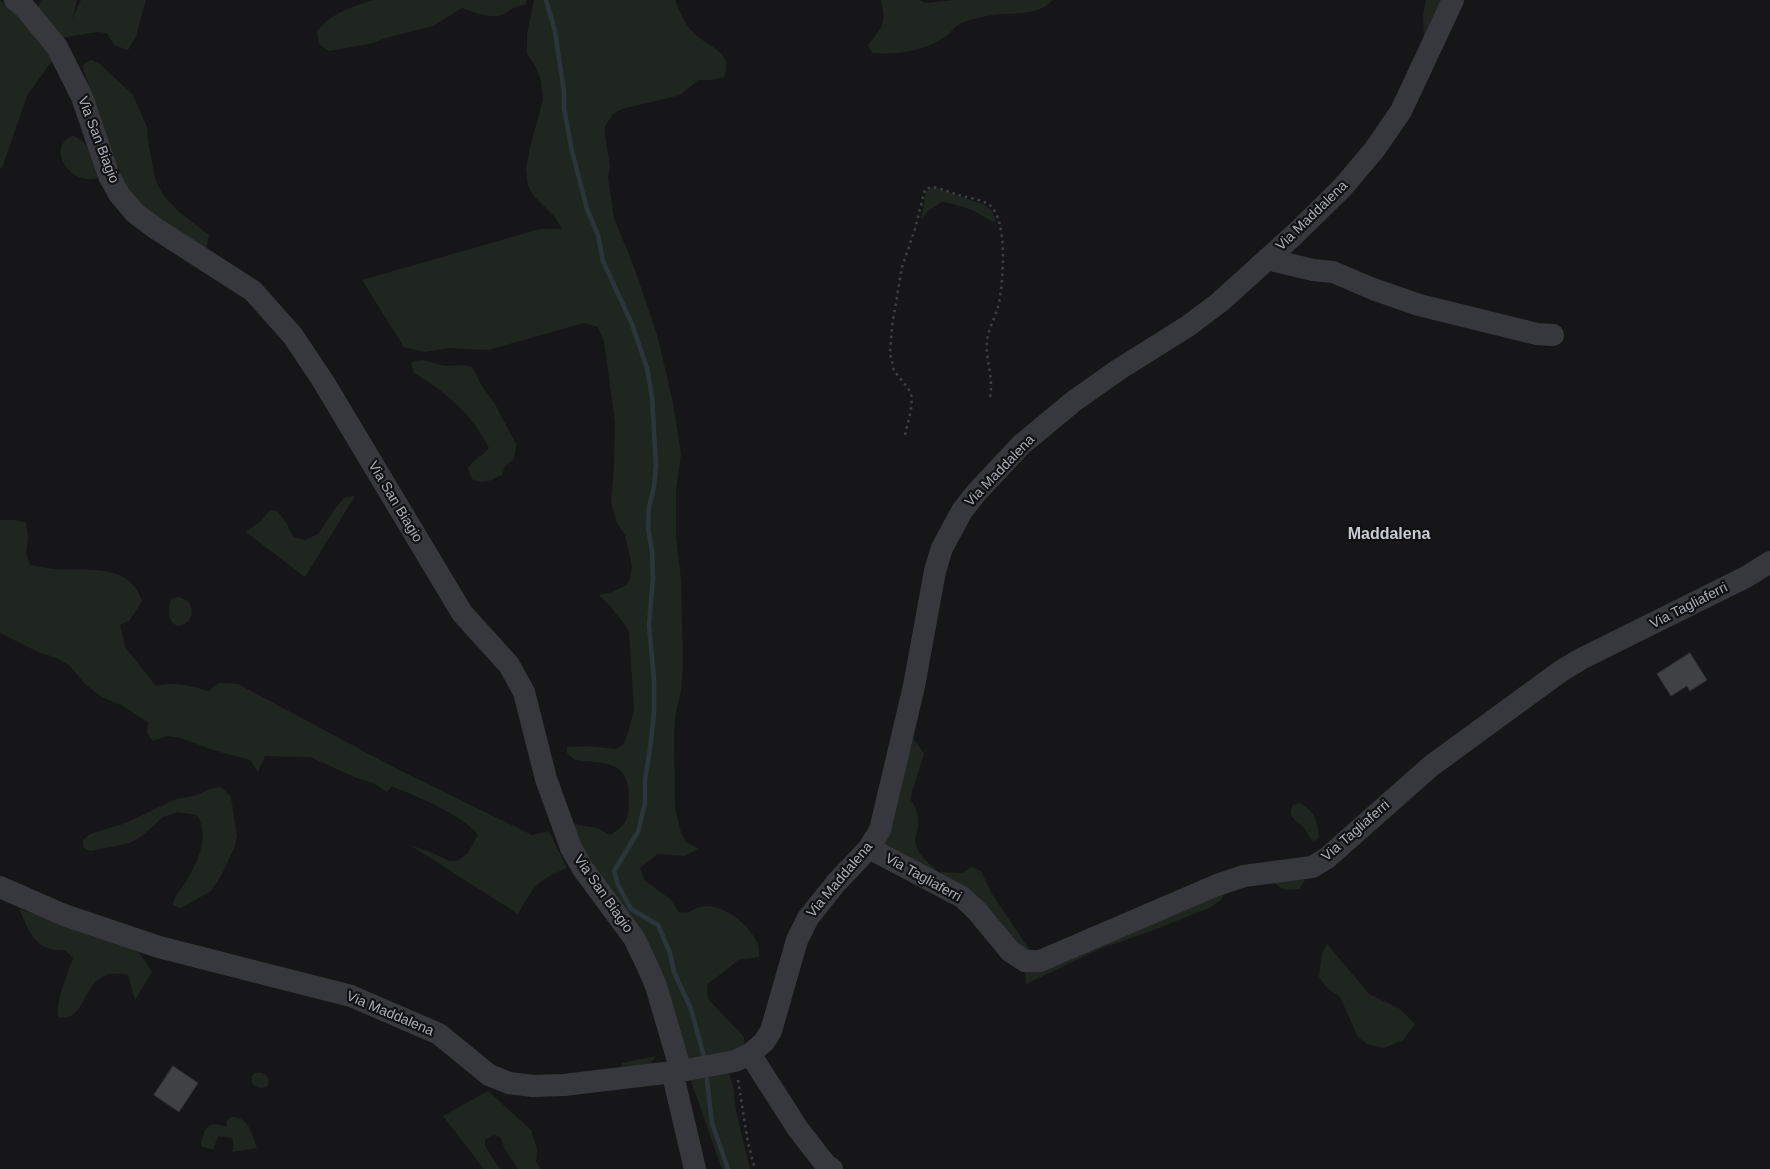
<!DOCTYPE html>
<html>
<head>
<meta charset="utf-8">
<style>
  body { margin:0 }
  canvas { display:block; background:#161618 }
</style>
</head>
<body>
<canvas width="1770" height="1169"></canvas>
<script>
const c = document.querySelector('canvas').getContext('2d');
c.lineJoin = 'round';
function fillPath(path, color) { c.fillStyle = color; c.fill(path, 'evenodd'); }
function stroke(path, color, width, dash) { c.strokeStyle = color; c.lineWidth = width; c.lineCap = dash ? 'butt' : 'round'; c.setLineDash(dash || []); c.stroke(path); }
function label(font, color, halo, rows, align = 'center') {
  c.font = font + ' Arial,sans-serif'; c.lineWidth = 4.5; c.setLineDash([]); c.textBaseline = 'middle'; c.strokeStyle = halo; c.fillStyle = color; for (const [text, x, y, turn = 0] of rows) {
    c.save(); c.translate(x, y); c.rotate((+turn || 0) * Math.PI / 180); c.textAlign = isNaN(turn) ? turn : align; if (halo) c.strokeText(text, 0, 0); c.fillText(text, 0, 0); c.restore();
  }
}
fillPath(new Path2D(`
  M 0,0 L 38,33 L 57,55 L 48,66 L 27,96 L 3,165 L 0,169 Z
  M 41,0 L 77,0 L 72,19 L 81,0 L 146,0 L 136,36 L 128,50 L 114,45 L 107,33 L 97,32 L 60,38 L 37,11 Z
  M 373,0 L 527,0 L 525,5 C 512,6 514,9 504,14 C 492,20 474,12 462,8 L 433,26 L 389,37 L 369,44 L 329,51 L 319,44 L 317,31 C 331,13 352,7 373,0 Z
  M 534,0 L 675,0 C 679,10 684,23 692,31 C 705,47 735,50 724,77 L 712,80 L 698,80 L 680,95 L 622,109 L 613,114 L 605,126 L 605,136 L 610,166 L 608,178 L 614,218 L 634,267 L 658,338 L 673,403 L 681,454 L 676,491 L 676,537 L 681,580 L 683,665 L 681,691 L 676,712 L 674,732 L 675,807 L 681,833 L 686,842 L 698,849 L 685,856 L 657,854 L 640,868 L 644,880 L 670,899 L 679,912 C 693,914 689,910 700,907 C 722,902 748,924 757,942 C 759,946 759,952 759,957 L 738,960 L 721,974 L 707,984 L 708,999 L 744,1037 L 744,1046 L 734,1051 L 693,1061 L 680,1058 L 597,883 L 573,824 L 597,828 L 610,835 C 625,826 628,821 629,804 C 630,778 624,764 596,762 C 590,761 582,762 577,760 C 573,759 570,755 567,753 L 567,747 L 588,746 L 615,749 L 623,745 L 628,733 L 634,710 L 629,630 L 609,605 L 599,595 L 612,592 L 627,585 L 630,579 L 632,566 L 625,535 L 617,523 L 611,502 L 614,466 L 615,422 L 604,341 L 598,327 L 584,323 L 488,350 L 449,348 L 424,352 L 404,347 L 362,280 L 540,229 L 562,229 L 554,216 L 533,195 L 528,185 L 526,169 L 530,147 L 543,100 L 541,80 L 535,65 L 527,54 L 527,34 Z
  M 881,0 L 920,0 L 925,3 L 954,0 L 1053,0 C 1036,18 1010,11 987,16 C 979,18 965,20 958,25 C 953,28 951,33 946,36 C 926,51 897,55 872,53 L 868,46 C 871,40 877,35 880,29 C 886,20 883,10 881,0 Z
  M 1426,0 L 1442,0 L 1424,37 L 1423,16 Z
  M 91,60 L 100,64 L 133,95 L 147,127 L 148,140 L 155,179 L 163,195 L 178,211 L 209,235 L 205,254 L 158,224 L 121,179 L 82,65 Z
  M 72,136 C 89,139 94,163 100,177 C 72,189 45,148 72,136 Z
  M 934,187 L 985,205 L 992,211 L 996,223 C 988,220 982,215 974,211 C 965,207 952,203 942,202 L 928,211 L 921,219 L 924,205 L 925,193 L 930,188 Z
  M 423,360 L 444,366 L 462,365 L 472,367 L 482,386 L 495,404 L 516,444 L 514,459 L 505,466 L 502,475 C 491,480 483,485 472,479 L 468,468 C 473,460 482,456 489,448 C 471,413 447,393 414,373 L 411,363 L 415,361 Z
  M 355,496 L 305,577 L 246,532 L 261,521 L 270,510 L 278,512 L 287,524 L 293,537 L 305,540 L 318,534 L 337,506 L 344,498 Z
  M 0,520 L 16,520 L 26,523 L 28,538 L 26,553 L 30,565 C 35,566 41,567 46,568 C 71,572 100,565 123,577 C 133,582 138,591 142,601 L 130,620 L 120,625 L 125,647 L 156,686 C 174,681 191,686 209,691 L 218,683 L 238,684 L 395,768 L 532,835 L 549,831 L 567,868 C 536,881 535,884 518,914 L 410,845 L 430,852 L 450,861 L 458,861 L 468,853 L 478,835 C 462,814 417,797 392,786 L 387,792 L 373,783 L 357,778 L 310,757 L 265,756 L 258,772 L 250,760 L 213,750 L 181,738 L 167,736 L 153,741 L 147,733 L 148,722 L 121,705 L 102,697 L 86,685 L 69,665 L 57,658 L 38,652 L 0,633 Z
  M 178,597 C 198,601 195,625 177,626 C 167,620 168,609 171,599 Z
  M 907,728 L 924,754 L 912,792 L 911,801 C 917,808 919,818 918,828 C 917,832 915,836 915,840 C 915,853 930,864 938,872 L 962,873 L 972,867 L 981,871 L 992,894 L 1031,952 L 995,931 L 876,849 Z
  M 221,787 L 231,797 L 237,837 L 234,848 L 222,874 L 211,891 L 181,908 L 173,905 C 174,896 179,892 184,885 C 196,865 211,838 197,815 L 178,812 L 163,817 L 143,835 L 130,843 L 90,851 L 83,847 L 83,840 L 90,834 L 126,823 L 176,799 L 194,796 L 210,789 Z
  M 1300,803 C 1316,813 1317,820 1319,838 L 1314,841 C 1308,838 1308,833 1304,828 C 1298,820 1286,819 1293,805 Z
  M 1308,876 L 1299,889 C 1283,891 1281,890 1270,878 Z
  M 1225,892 L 1221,900 L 1209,908 L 1151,931 L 1102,948 L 1026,984 L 1025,973 L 1020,968 Z
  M 19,909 L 103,935 L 136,948 L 152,972 L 135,1000 L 128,975 C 78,963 92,1024 58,1017 C 56,997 67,977 73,958 L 65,950 C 35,952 30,932 19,909 Z
  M 1327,944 L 1369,994 L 1400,1009 L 1415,1024 L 1403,1040 L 1384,1048 L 1367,1044 L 1358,1037 L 1340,997 L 1327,988 L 1319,977 L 1322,953 Z
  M 656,1056 L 647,1067 L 620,1074 L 622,1063 Z
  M 727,1069 L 733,1085 L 736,1111 L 750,1169 L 722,1169 L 690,1078 Z
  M 255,1073 C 262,1072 266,1074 269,1080 L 267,1087 L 261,1088 L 253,1085 C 251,1080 250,1077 255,1073 Z
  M 488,1091 L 531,1130 L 537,1149 L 536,1162 L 541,1169 L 518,1169 L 505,1149 L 500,1137 L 494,1135 L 485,1140 L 485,1146 L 500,1169 L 484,1169 L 443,1116 Z
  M 231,1117 C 249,1116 252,1135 257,1148 L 232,1152 L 234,1146 L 232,1138 L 218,1136 L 213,1150 L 201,1146 C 203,1129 208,1119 226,1127 L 227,1120 Z`), '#1e261f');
stroke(new Path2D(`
  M 546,0 L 555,31 L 564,92 L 564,108 L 572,151 L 587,209 L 598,235 L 603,261 L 632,324 L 647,368 L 652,397 L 656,465 L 654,487 L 649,507 L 648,528 L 652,550 L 653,578 L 649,625 L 654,679 L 654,713 L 650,749 L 645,780 L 645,803 L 638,832 L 614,871 L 618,885 L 631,909 L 658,925 L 670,953 L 674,972 L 691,1009 L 705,1060
  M 706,1072 L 712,1123 L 728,1169`), '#2c353c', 4.5);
const building = new Path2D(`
  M 1690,653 L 1707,680 L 1690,691 L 1687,686 L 1671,696 L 1657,674 Z
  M 173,1066 L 198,1083 L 179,1112 L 154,1095 Z`);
fillPath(building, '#404145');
stroke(building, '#303034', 1);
stroke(new Path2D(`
  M 905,435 L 911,410 L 912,397 L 908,388 L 894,371 L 890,353 L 892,326 L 902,267 L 915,229 L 925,189 L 933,187 C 942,189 950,192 959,195 C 968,198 980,199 988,204 C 1009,218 1003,281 999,303 C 996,316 989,327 987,340 C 985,359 994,378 990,397
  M 738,1080 L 748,1143 L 755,1169`), '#3d3f44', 2.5, [2.5, 4]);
stroke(new Path2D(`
  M 15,0 L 25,8 L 57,47 L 82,97 L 109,176 L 119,194 L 135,213 L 155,228 L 253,291 L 293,336 L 323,381 L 462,613 L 509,665 L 524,692 L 546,779 L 571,848 L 583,869 L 634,938 L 647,965 L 656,986 L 681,1071
  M 1267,259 L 1313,270 L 1333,272 L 1373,289 L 1419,305 L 1537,334 L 1553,335
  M 869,848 L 962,897 L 977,911 L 1010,951 L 1025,961 L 1040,961 L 1217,885 L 1244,876 L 1312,867 L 1327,858 L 1431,766 L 1561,671 L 1581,659 L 1746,577 L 1770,562
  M 0,887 L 64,915 L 159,947 L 351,996 L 439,1034 L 489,1075 L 509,1083 L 533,1086 L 564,1085 L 681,1071 L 735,1061 L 750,1054 L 764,1042 L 771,1031 L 797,940 L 808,918 L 836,883 L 869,848 L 880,830 L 914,686 L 935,571 L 942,548 L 962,511 L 976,493 L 1021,445 L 1074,401 L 1118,370 L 1188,326 L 1220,302 L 1295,234 L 1342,188 L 1375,149 L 1401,111 L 1453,0
  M 750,1054 L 798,1129 L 826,1165 L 832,1169
  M 672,1071 L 695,1169`), '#37383d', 22);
label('14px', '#a8adb8', '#111113', [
  ["Via San Biagio",98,140,69],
  ["Via Maddalena",1312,216,-44],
  ["Via Maddalena",1000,471,-46],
  ["Via San Biagio",395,502,59],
  ["Via Tagliaferri",1689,606,-27],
  ["Via Tagliaferri",1356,831,-41],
  ["Via Tagliaferri",923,878,29],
  ["Via Maddalena",840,880,-50],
  ["Via San Biagio",603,894,55],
  ["Via Maddalena",390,1014,23]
]);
label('bold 16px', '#c9ccd4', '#111113', [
  ["Maddalena",1389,535]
]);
</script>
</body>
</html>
